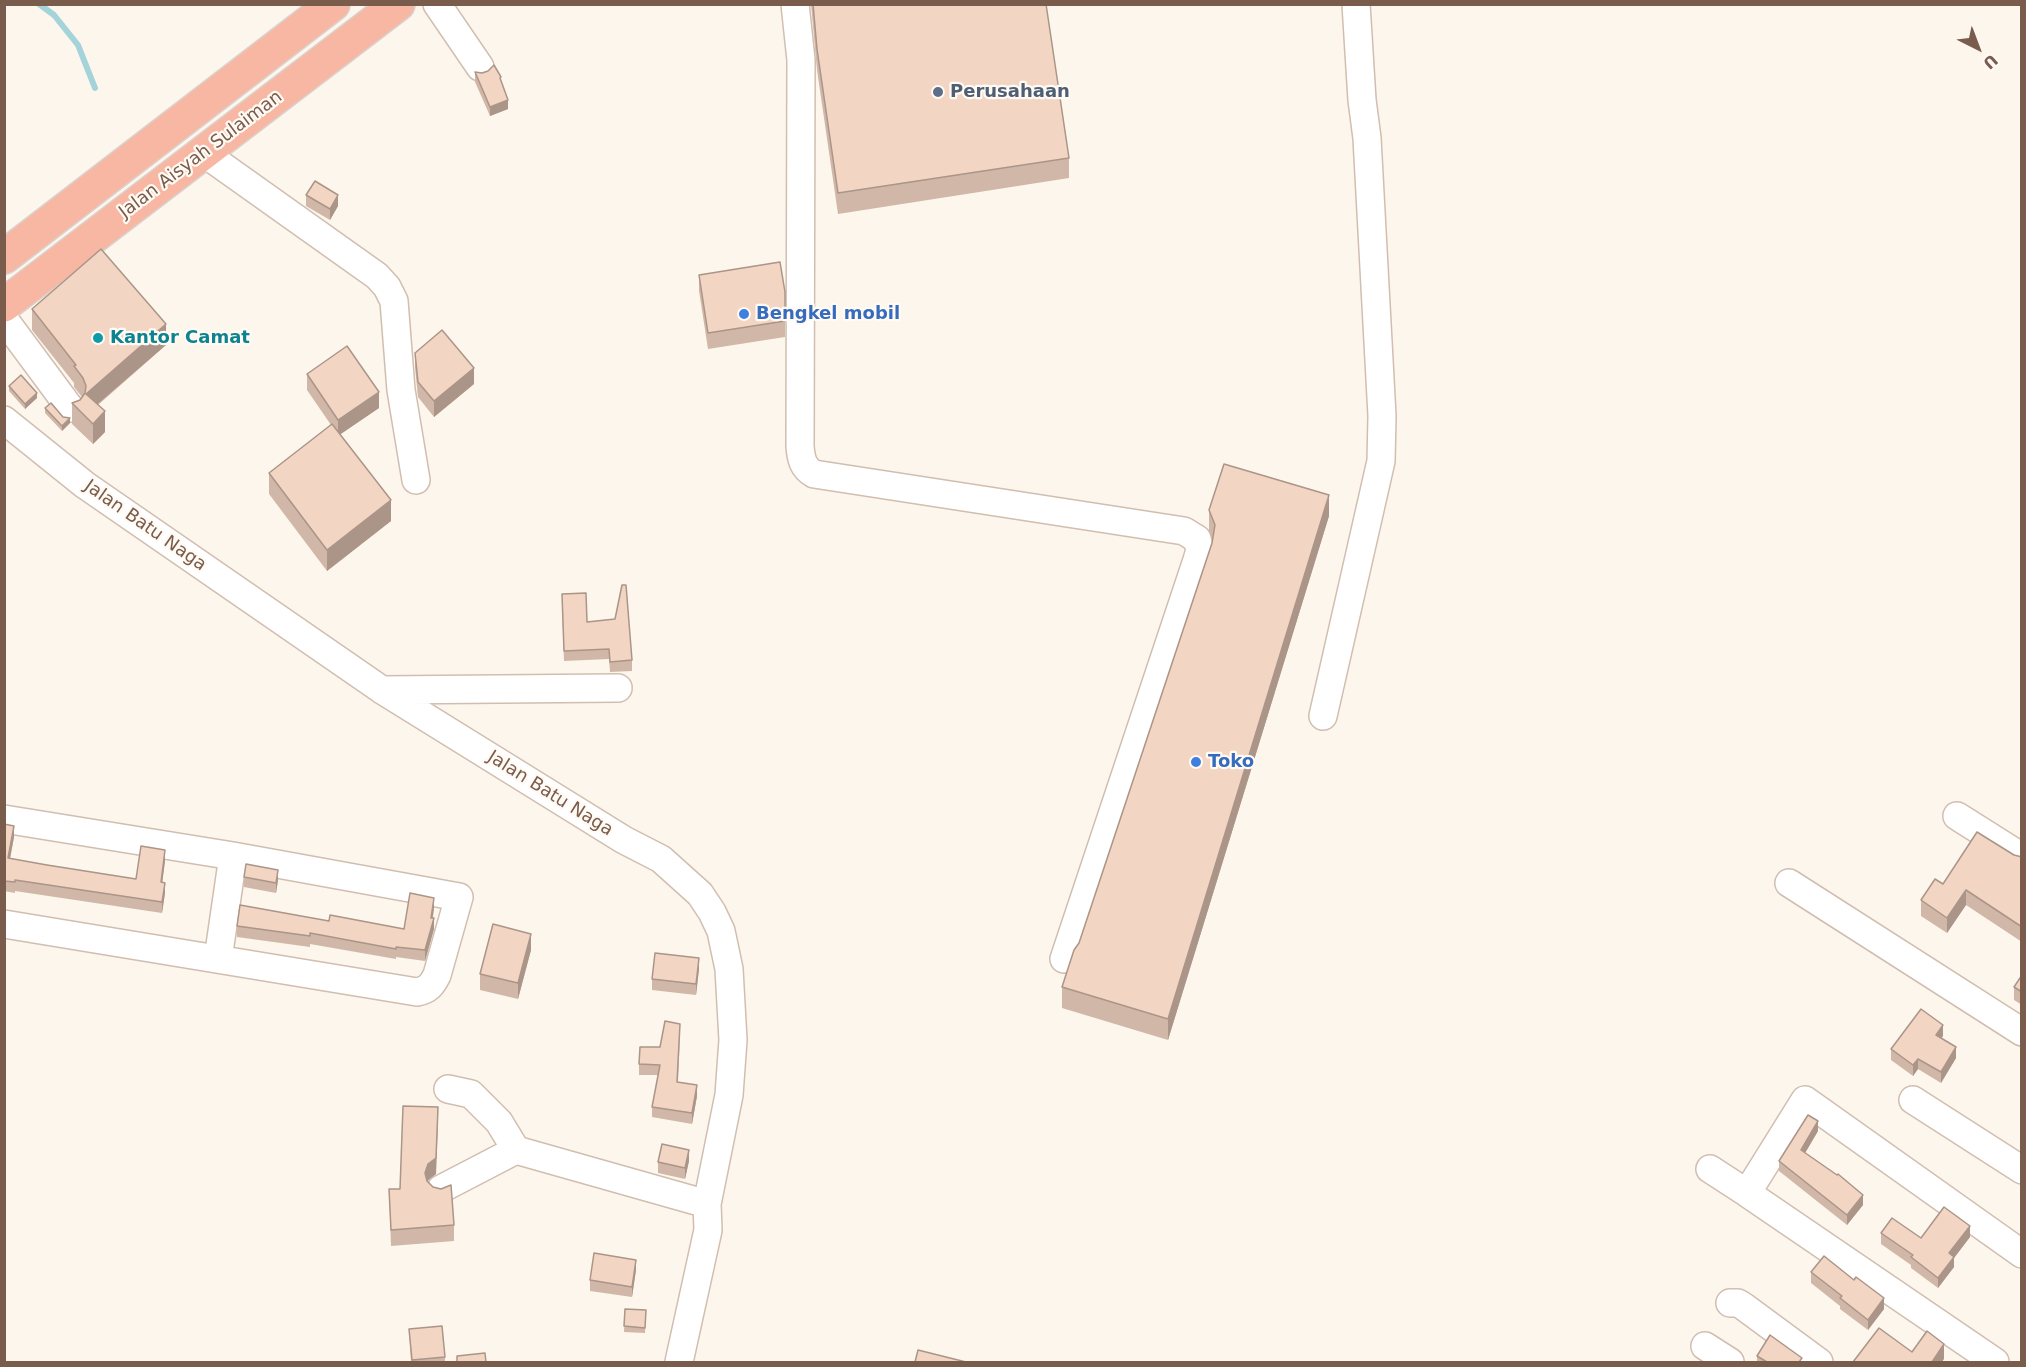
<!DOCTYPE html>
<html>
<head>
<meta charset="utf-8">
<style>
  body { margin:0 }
  #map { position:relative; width:2026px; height:1367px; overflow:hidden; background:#fdf6ec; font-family:"DejaVu Sans",sans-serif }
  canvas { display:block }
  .frame { position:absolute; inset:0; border:6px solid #7a5c4d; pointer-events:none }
  .north { position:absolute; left:1948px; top:18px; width:60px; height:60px; -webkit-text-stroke:4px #fffaf3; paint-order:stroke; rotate:138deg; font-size:16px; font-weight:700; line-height:24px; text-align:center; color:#7a5c4d }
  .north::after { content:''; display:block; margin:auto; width:21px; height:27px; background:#7a5c4d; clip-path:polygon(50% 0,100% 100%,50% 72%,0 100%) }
</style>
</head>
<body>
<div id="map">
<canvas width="2026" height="1367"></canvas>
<div class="frame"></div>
<div class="north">U</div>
</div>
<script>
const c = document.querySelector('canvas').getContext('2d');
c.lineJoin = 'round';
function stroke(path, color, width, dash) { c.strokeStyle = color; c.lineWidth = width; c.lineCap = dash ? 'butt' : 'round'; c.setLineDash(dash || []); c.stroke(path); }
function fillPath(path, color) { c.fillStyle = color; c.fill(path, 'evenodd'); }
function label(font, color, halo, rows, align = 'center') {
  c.font = font + ' "DejaVu Sans",sans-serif'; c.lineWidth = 4.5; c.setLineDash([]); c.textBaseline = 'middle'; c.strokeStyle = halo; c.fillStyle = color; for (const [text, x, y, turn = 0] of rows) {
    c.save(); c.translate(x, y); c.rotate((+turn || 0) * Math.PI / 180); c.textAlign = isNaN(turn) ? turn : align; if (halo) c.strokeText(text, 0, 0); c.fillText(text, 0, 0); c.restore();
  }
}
stroke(new Path2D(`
  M 39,4 L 54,15 L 78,45 L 95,88`), '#a5d3da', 6);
const minor = new Path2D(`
  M 437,4 L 480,67
  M 795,4 L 801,60 L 800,446 C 801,459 803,468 814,474 L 1184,531 L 1197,539 L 1200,550 L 1197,560 L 1064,959
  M 204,153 L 377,276 L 387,287 L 394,301 L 401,390 L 416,480
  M 4,319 L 70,408
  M 4,420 L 85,485 L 382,690 L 624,840 L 661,859 L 700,894 L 712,912 L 721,931 L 729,969 L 733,1040 L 729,1095 L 707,1204 L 708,1230 L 679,1362
  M 382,690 L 618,688
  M 1323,716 L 1381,461 L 1382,416 L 1367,138 L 1362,100 L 1356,4
  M 1957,816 L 2022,857
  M 4,819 L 233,856 L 459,897 L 437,975 C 432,985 428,990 417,992 L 4,924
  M 1789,883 L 2022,1032
  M 218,959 L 233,856
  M 448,1089 L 471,1094 L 499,1122 L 516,1150 L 707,1204
  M 1913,1100 L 2022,1170
  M 1710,1169 L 1747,1193 L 1995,1362
  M 441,1189 L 516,1150
  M 1747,1193 L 1805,1100 L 2022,1254
  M 1730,1303 L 1738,1303 L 1743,1306 L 1819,1362
  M 1705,1346 L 1730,1362`);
const highway = new Path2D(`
  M 4,257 L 333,4
  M 4,305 L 398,4`);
stroke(minor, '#d1beb0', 30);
stroke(highway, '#dad1cd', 36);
stroke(minor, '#fff', 27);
stroke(highway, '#f7b7a3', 33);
fillPath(new Path2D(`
  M 811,4 L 1046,4 L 1069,158 L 1069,178 L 838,214 L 817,70 Z
  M 475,72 L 501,82 L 508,109 L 490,116 L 475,82 Z
  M 306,195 L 338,206 L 330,220 L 306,206 Z
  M 699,275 L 785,292 L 785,337 L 708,349 L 699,291 Z
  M 32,309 L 166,345 L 98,405 L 105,432 L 93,444 L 72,424 L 72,403 L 80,400 L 82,397 L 74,387 L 74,383 L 32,330 Z
  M 415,353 L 474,384 L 434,417 L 418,397 L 415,368 Z
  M 307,374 L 379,408 L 340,434 L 391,521 L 327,571 L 269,494 L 269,473 L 331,425 L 307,390 Z
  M 9,386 L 37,398 L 25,409 L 9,391 Z
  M 45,408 L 63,417 L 70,423 L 62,431 L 45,413 Z
  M 1209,510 L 1329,516 L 1168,1040 L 1062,1008 L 1062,987 L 1079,943 L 1212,543 L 1213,540 L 1209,531 Z
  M 562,604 L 587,622 L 632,660 L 632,671 L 610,672 L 609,659 L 564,661 Z
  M 4,824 L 14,837 L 10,859 L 136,879 L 165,861 L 162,882 L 165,893 L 162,913 L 15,891 L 15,893 L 4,891 Z
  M 2014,855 L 2022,857 L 2022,942 L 1966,905 L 1947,933 L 1921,916 L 1921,900 L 1943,884 Z
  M 244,877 L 278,880 L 276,893 L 244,887 Z
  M 434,908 L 433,918 L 434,929 L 425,961 L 396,957 L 396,959 L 310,944 L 310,947 L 237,937 L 237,926 L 329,921 L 404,929 Z
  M 531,950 L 518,999 L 480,990 L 480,974 Z
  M 699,969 L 696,995 L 652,990 L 652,979 Z
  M 2022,975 L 2022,1005 L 2014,1000 L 2014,987 Z
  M 680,1034 L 678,1082 L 697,1096 L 692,1124 L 652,1117 L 652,1107 L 658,1075 L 639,1075 L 639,1064 L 660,1047 Z
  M 1943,1036 L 1941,1038 L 1956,1058 L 1941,1083 L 1918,1069 L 1913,1076 L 1891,1060 L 1891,1049 Z
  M 438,1123 L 436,1174 L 428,1181 L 454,1225 L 454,1241 L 391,1246 L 389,1189 L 400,1189 Z
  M 1818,1131 L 1805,1153 L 1863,1205 L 1847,1225 L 1779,1171 L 1779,1161 Z
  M 689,1161 L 685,1179 L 658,1173 L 658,1162 Z
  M 1881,1233 L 1921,1238 L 1970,1237 L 1954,1258 L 1954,1267 L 1938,1288 L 1911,1268 L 1911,1265 L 1881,1244 Z
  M 636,1270 L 632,1297 L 590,1291 L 590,1280 Z
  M 1811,1272 L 1854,1280 L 1884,1309 L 1868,1330 L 1840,1309 L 1840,1306 L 1811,1283 Z
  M 625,1309 L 646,1310 L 645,1333 L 624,1332 Z
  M 409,1329 L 445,1357 L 445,1362 L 411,1362 Z
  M 1757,1356 L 1802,1362 L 1757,1362 Z`), '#d1b7a8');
fillPath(new Path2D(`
  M 508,100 L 508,109 L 490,116 L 490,107 Z
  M 338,195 L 338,206 L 330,220 L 330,209 Z
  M 166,324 L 166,345 L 86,414 L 86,394 Z
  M 474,368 L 474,384 L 434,417 L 434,401 Z
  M 379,392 L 379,408 L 338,436 L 338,420 Z
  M 37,393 L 37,398 L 25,409 L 25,404 Z
  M 105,411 L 105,432 L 93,444 L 93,424 Z
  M 70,418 L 70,423 L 62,431 L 62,426 Z
  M 1329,495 L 1329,516 L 1168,1040 L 1168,1019 Z
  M 391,500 L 391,521 L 327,571 L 327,550 Z
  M 14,826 L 14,837 L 8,869 L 8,858 Z
  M 165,850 L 165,861 L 161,893 L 161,882 Z
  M 278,870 L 278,880 L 276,893 L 276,883 Z
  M 165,883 L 165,893 L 162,913 L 162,902 Z
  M 1966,890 L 1966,905 L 1947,933 L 1947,918 Z
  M 434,898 L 434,908 L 431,927 L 434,918 L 434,929 L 425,961 L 425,950 Z
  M 531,934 L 531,950 L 518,999 L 518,983 Z
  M 699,958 L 699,969 L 696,995 L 696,984 Z
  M 1943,1025 L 1943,1036 L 1936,1046 L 1936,1035 Z
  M 1956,1047 L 1956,1058 L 1941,1083 L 1941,1072 Z
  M 1918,1059 L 1918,1069 L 1913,1076 L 1913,1065 Z
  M 697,1085 L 697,1096 L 692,1124 L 692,1113 Z
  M 438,1107 L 436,1174 L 428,1180 L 425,1189 L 425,1173 Z
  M 1818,1121 L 1818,1131 L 1801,1160 L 1801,1150 Z
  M 689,1150 L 689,1161 L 685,1179 L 685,1168 Z
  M 1863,1195 L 1863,1205 L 1847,1225 L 1847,1215 Z
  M 1970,1226 L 1970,1237 L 1954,1258 L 1954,1267 L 1938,1288 L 1938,1278 L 1949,1253 Z
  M 636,1260 L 636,1270 L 632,1297 L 632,1287 Z
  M 1884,1298 L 1884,1309 L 1868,1330 L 1868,1320 Z
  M 1944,1344 L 1944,1359 L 1942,1362 L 1932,1362 Z`), '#aa9588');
const building = new Path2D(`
  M 813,4 L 1046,4 L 1069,158 L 838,193 L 817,49 Z
  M 494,65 L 501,77 L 500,78 L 508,100 L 490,107 L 475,72 L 482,73 L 488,71 Z
  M 315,181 L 338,195 L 330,209 L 306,195 Z
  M 101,249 L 166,324 L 86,394 L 105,411 L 93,424 L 72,403 L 80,400 L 85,393 L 86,386 L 83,378 L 74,366 L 76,365 L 32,309 Z
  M 780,262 L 785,292 L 785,321 L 708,333 L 699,275 Z
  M 442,330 L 474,368 L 434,401 L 418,382 L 415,353 Z
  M 347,346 L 379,392 L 338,420 L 307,374 Z
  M 21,375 L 37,393 L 25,404 L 9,386 Z
  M 51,403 L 63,417 L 70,418 L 62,426 L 45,408 Z
  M 332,424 L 391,500 L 327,550 L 269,473 Z
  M 1224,464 L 1329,495 L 1168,1019 L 1062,987 L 1074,950 L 1079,943 L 1212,543 L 1215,525 L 1209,510 Z
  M 622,585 L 626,585 L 632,660 L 610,662 L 609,649 L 564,651 L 562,594 L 586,593 L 587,622 L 615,619 Z
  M 4,824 L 14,826 L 8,858 L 47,865 L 136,879 L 141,846 L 165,850 L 161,882 L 165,883 L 162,902 L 15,880 L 15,882 L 4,881 Z
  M 1977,832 L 2014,855 L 2022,857 L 2022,927 L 1966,890 L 1947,918 L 1921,900 L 1935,879 L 1943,884 Z
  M 246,864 L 278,870 L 276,883 L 244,877 Z
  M 410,893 L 434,898 L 431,918 L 434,918 L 425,950 L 396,947 L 396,949 L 310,933 L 310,936 L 237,926 L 240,905 L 329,921 L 330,915 L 404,929 Z
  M 493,924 L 531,934 L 518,983 L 480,974 Z
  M 655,953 L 699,958 L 696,984 L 652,979 Z
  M 2022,975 L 2022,992 L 2014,987 Z
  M 1921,1009 L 1943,1025 L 1936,1035 L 1956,1047 L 1941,1072 L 1918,1059 L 1913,1065 L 1891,1049 Z
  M 665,1021 L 680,1024 L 677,1082 L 697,1085 L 692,1113 L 652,1107 L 660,1065 L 639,1064 L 640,1047 L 660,1047 Z
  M 403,1106 L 438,1107 L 436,1158 L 428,1164 L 425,1173 L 427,1181 L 433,1187 L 441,1189 L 451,1185 L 454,1225 L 391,1230 L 389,1189 L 400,1189 Z
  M 1808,1115 L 1818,1121 L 1801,1150 L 1837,1175 L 1838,1174 L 1863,1195 L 1847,1215 L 1779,1161 Z
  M 662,1144 L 689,1150 L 685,1168 L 658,1162 Z
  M 1944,1207 L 1970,1226 L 1949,1253 L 1954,1257 L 1938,1278 L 1911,1257 L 1913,1255 L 1881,1233 L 1892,1218 L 1921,1238 Z
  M 594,1253 L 636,1260 L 632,1287 L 590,1280 Z
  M 1824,1256 L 1854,1280 L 1856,1277 L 1884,1298 L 1868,1320 L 1840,1298 L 1842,1296 L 1811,1272 Z
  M 625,1309 L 646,1310 L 645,1328 L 624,1326 Z
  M 442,1326 L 445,1357 L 412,1360 L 409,1329 Z
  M 1879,1328 L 1912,1352 L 1927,1331 L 1944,1344 L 1932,1362 L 1853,1362 Z
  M 1770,1335 L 1802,1358 L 1799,1362 L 1767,1362 L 1757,1356 Z
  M 918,1350 L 966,1362 L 915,1362 Z
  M 485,1353 L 486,1362 L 457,1362 L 457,1356 Z`);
fillPath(building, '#f3d5c3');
stroke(building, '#aa9588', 1.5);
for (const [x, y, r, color] of [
  [938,92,6,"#5c6f8a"],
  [744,314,6,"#3f7fe0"],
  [98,338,6,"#0f9aa8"],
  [1196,762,6,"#3f7fe0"]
]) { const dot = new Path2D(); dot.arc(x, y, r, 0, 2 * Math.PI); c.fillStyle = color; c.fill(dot); stroke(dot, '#fffaf3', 2); }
label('bold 18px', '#4e5e75', '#fffaf3', [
  ["Perusahaan",950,92]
], 'left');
label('18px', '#7a5c4d', '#fffaf3', [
  ["Jalan Aisyah Sulaiman",201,155,-37],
  ["Jalan Batu Naga",145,526,35],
  ["Jalan Batu Naga",550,794,32]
]);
label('bold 18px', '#366cbe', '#fffaf3', [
  ["Bengkel mobil",756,314],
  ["Toko",1208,762]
], 'left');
label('bold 18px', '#0d838f', '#fffaf3', [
  ["Kantor Camat",110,338]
], 'left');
</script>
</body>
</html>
